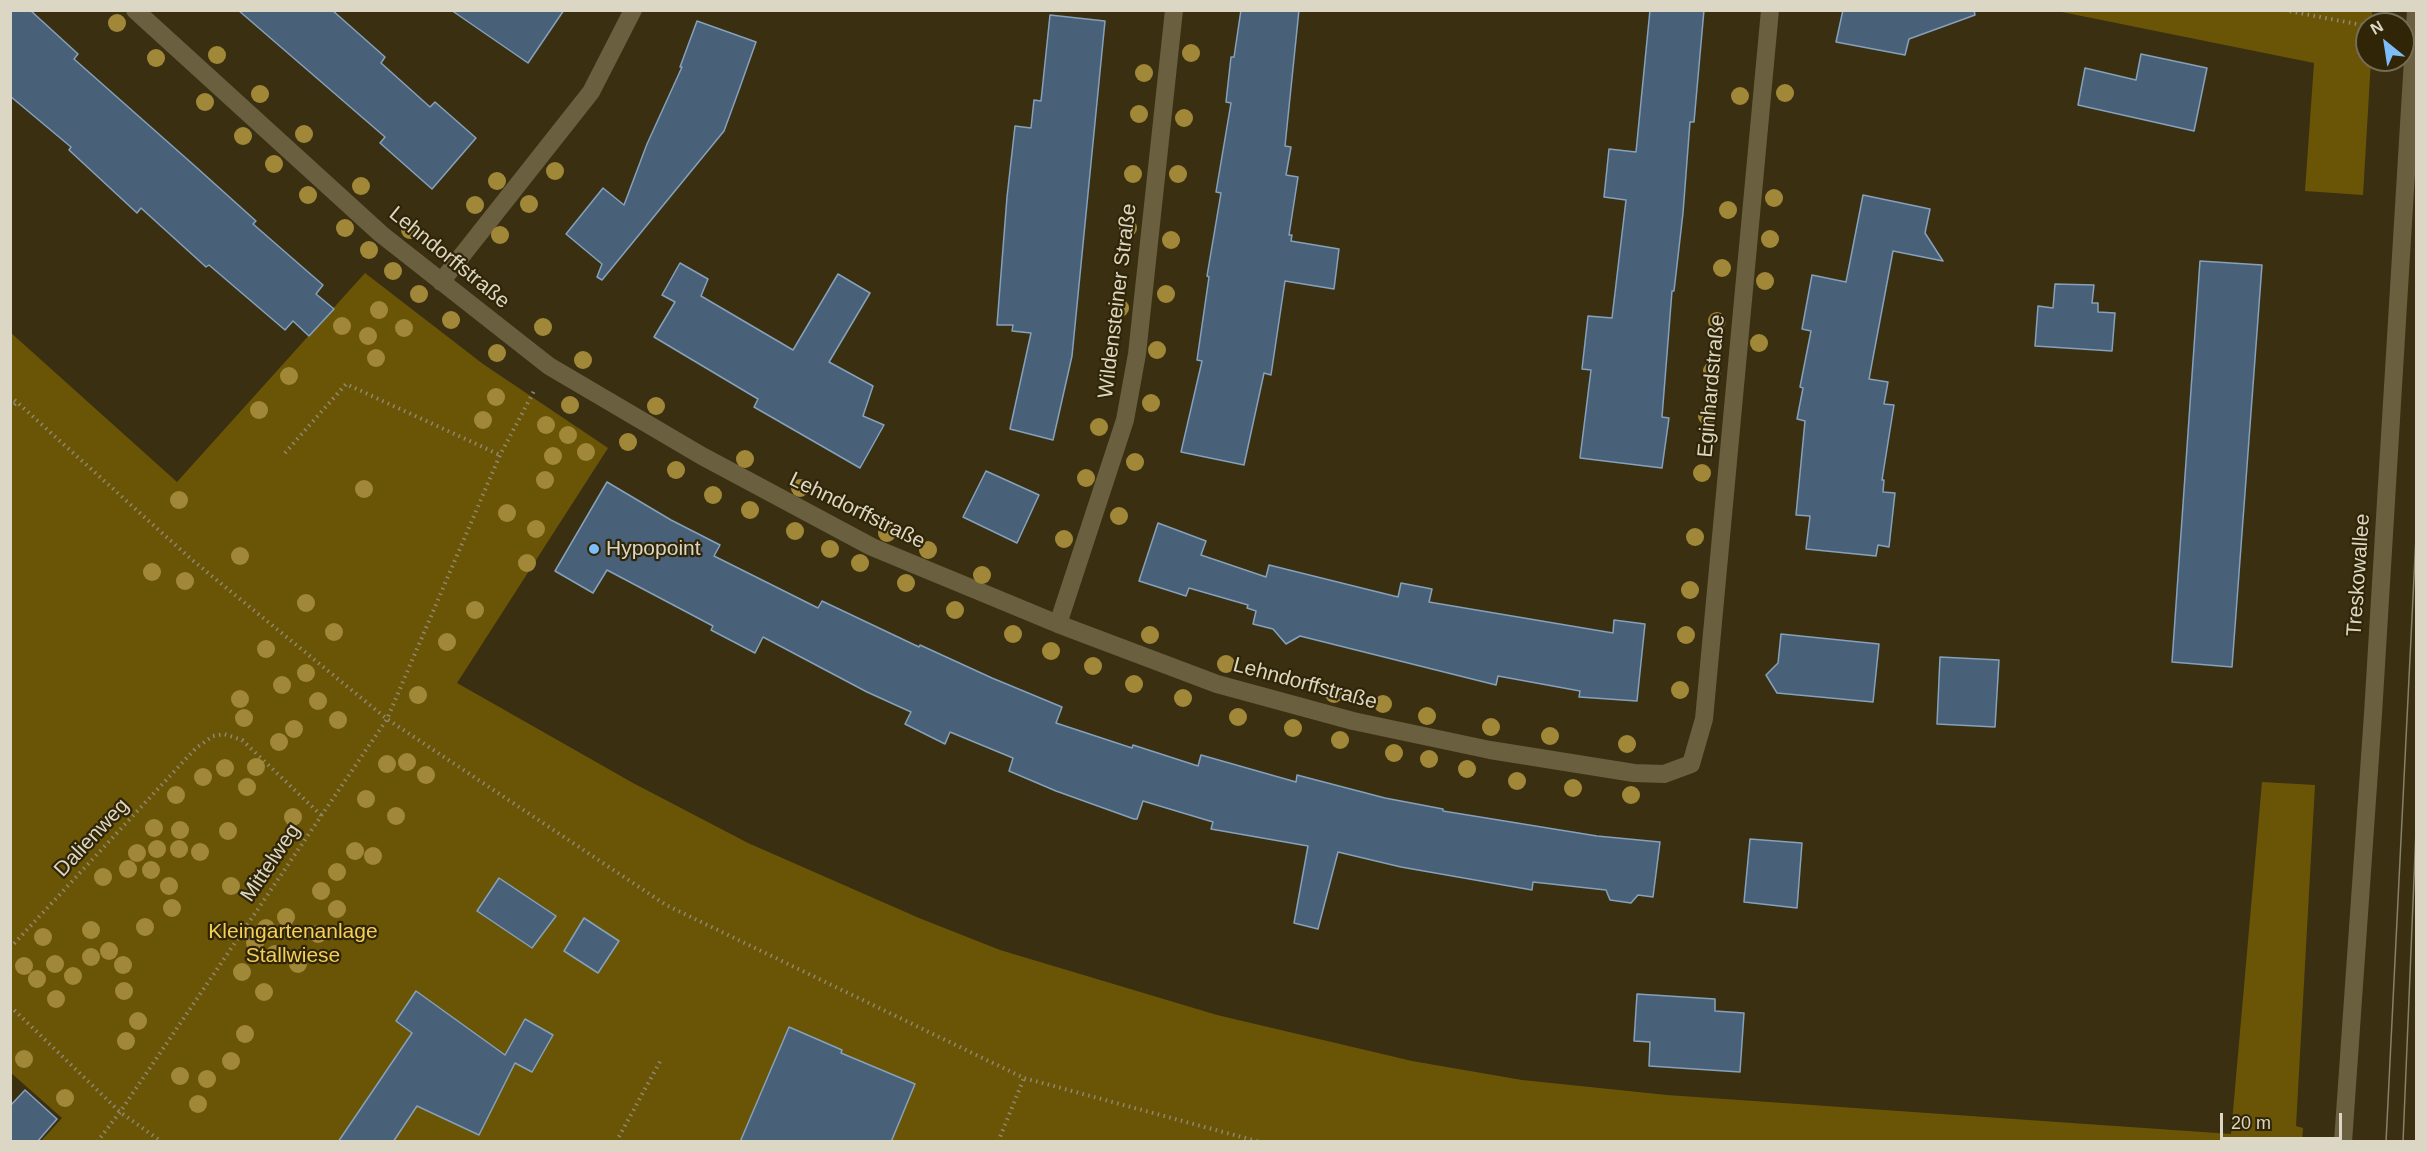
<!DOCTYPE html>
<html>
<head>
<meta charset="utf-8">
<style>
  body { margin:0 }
  #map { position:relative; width:2427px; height:1152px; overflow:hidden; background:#3a3011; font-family:Helvetica,sans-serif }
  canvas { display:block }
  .frame { position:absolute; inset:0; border:12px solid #dcd6c5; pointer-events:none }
  .north { position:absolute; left:2355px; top:12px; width:60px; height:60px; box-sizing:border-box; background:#302607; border:2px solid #756c53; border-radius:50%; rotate:330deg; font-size:16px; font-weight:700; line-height:24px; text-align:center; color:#dcd6c5 }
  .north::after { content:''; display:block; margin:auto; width:21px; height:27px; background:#7dbef9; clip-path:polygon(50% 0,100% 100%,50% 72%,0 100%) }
  .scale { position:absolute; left:2220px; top:1113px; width:122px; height:27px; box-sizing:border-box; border:3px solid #dcd6c5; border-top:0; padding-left:8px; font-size:18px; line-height:21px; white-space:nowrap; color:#dcd6c5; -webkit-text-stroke:4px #302607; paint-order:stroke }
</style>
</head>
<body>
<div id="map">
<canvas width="2427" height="1152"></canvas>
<div class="frame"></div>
<div class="north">N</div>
<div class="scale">20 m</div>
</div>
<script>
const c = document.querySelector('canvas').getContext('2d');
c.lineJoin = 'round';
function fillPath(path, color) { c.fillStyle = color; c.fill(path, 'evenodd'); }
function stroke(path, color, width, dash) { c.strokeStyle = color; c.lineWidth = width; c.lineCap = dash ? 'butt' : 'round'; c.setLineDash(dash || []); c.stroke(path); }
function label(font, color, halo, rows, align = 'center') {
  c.font = font + ' Helvetica,sans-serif'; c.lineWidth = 4.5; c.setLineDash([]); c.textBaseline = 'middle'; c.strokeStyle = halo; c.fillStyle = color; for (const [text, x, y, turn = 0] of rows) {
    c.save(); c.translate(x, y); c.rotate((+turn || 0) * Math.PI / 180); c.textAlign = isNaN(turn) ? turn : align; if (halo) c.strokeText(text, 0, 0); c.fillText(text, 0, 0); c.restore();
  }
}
fillPath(new Path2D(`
  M 2057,11 L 2372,11 L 2372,24 L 2367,24 L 2367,60 L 2371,60 L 2363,195 L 2305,191 L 2314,63 Z
  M 365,273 L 483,364 L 608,448 L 457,683 L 633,783 L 748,843 L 919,918 L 1000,950 L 1217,1015 L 1412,1061 L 1522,1080 L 1667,1095 L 2231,1134 L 2262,782 L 2315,785 L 2296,1126 L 2303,1128 L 2302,1141 L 41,1141 L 62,1118 L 10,1072 L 10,332 L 177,482 Z`), '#6a5507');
const building = new Path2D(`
  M 10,10 L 30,10 L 78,54 L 74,59 L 196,167 L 256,221 L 253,224 L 323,285 L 316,294 L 334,309 L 309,336 L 293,321 L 285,330 L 209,265 L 206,267 L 141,208 L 137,213 L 69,150 L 71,147 L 10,96 Z
  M 238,10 L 332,10 L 385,57 L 381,63 L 430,107 L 435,102 L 476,138 L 432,189 L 380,143 L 385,137 Z
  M 451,10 L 564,10 L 528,63 Z
  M 1241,10 L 1299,10 L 1285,146 L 1291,147 L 1286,175 L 1298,177 L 1289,235 L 1292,235 L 1291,241 L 1339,249 L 1334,289 L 1285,281 L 1271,375 L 1264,373 L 1244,465 L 1181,452 L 1202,361 L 1197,360 L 1209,277 L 1207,276 L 1221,193 L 1216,192 L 1231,103 L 1226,102 L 1231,57 L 1234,57 Z
  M 1650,10 L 1704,10 L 1694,122 L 1690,122 L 1683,213 L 1674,291 L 1672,291 L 1662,417 L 1669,418 L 1662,468 L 1580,458 L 1591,370 L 1582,369 L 1588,316 L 1612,318 L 1626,200 L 1604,197 L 1609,149 L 1636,152 Z
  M 1843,10 L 1974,10 L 1975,15 L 1909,39 L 1905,55 L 1836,42 Z
  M 1050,15 L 1105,21 L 1072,356 L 1053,440 L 1010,429 L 1031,333 L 1012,331 L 1013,325 L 997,325 L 1007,197 L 1015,126 L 1031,128 L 1034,100 L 1041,101 Z
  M 697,21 L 756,42 L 739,90 L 724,131 L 602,280 L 597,277 L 602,264 L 566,234 L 603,188 L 624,205 L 647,144 L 682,67 L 680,67 Z
  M 2141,54 L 2207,68 L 2194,131 L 2078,105 L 2085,68 L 2136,80 Z
  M 1863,195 L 1930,209 L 1925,233 L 1943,261 L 1893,251 L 1869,379 L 1888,382 L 1884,404 L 1894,405 L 1882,480 L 1884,480 L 1883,492 L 1895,493 L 1889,547 L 1878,545 L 1876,556 L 1806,549 L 1810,516 L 1796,515 L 1805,421 L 1797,419 L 1803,388 L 1800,387 L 1811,331 L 1802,329 L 1812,275 L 1846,282 Z
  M 2200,261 L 2262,265 L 2232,667 L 2172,662 Z
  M 680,263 L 708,279 L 701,296 L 793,350 L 838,274 L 870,293 L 829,362 L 873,386 L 863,416 L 884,425 L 860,468 L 754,407 L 758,399 L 654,337 L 675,302 L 662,295 Z
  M 2055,284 L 2094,285 L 2092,303 L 2098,303 L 2098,312 L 2115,313 L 2112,351 L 2035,346 L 2038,306 L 2053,308 Z
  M 986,471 L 1039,495 L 1017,543 L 963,517 Z
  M 607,482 L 671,520 L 720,545 L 714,556 L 818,608 L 822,601 L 919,647 L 920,645 L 992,678 L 1062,707 L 1056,723 L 1132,748 L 1133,745 L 1198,766 L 1201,755 L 1296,782 L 1297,775 L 1385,798 L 1443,809 L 1443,811 L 1597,836 L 1660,842 L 1653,897 L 1638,895 L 1631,903 L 1610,900 L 1606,890 L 1533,882 L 1532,890 L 1401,867 L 1338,852 L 1318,929 L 1294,923 L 1308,846 L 1211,829 L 1213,822 L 1143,801 L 1137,819 L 1134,819 L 1056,791 L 1009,771 L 1013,758 L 950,732 L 945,744 L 905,724 L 911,712 L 867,692 L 763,637 L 755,653 L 711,630 L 713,626 L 607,570 L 593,593 L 555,571 Z
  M 1158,523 L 1206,541 L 1201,555 L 1266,577 L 1269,565 L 1398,597 L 1401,583 L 1432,589 L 1429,602 L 1613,633 L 1614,620 L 1645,624 L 1637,701 L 1579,697 L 1580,691 L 1498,676 L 1496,685 L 1300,636 L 1286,644 L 1273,629 L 1253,624 L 1256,611 L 1247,608 L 1248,605 L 1189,588 L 1186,596 L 1139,581 Z
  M 1781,634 L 1879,644 L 1873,702 L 1777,693 L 1766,675 L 1778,663 Z
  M 1940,657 L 1999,660 L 1995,727 L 1937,724 Z
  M 1750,839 L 1802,843 L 1797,908 L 1744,902 Z
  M 499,878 L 556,916 L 532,948 L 477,911 Z
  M 584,918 L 619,941 L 598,973 L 564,951 Z
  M 416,991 L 505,1055 L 525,1019 L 553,1035 L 532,1072 L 515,1063 L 479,1135 L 417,1106 L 393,1142 L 338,1142 L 412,1033 L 396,1021 Z
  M 1637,994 L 1715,999 L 1715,1011 L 1744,1013 L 1740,1072 L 1649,1066 L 1650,1042 L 1634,1041 Z
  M 789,1027 L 842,1050 L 841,1053 L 915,1084 L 891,1142 L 740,1142 Z
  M 25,1090 L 57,1119 L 37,1142 L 10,1142 L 10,1106 Z`);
fillPath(building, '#486179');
stroke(building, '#86a1bb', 1.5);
stroke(new Path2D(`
  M 2284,10 L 2367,26
  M 10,396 L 191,559 L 387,719 L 666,905 L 1024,1078 L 1260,1142
  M 10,409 L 17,402
  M 285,453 L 346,384 L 500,455
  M 10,948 L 196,748 L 213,736 L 224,734 L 242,740 L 322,816
  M 10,1006 L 120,1112 L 162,1142
  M 97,1142 L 120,1112 L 387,719 L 500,455 L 534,391
  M 616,1142 L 662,1058
  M 998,1142 L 1024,1078`), '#908870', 4, [1.5, 4.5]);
stroke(new Path2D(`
  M 135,10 L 381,234 L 549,366 L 702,456 L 872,547 L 1058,624 L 1217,684 L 1353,721 L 1490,750 L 1634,773 L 1664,774 L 1691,764 L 1704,719 L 1770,10
  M 441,282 L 591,92 L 633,10
  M 1058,624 L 1125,420 L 1137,354 L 1174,10`), '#6a5f3f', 18);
stroke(new Path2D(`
  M 2343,1142 L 2373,714 L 2416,10`), '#6a5f3f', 18);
stroke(new Path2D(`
  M 2386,1142 L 2416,537
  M 2403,1142 L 2416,831`), '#888068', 1.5);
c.fillStyle = '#a18839';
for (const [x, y] of [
  [117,23],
  [1191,53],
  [217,55],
  [156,58],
  [1144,73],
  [1785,93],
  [260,94],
  [1740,96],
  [205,102],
  [1139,114],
  [1184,118],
  [304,134],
  [243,136],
  [274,164],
  [555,171],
  [1133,174],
  [1178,174],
  [497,181],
  [361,186],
  [308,195],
  [1774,198],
  [529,204],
  [475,205],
  [1728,210],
  [345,228],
  [1128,228],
  [410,230],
  [500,235],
  [1770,239],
  [1171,240],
  [369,250],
  [1722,268],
  [393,271],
  [1765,281],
  [419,294],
  [1166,294],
  [1120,308],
  [379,310],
  [451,320],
  [1717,321],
  [342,326],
  [543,327],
  [404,328],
  [368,336],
  [1759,343],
  [1157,350],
  [497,353],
  [376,358],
  [583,360],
  [1712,371],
  [289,376],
  [496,397],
  [1151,403],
  [570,405],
  [656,406],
  [259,410],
  [1707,416],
  [483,420],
  [546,425],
  [1099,427],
  [568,435],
  [628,442],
  [586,452],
  [553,456],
  [745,459],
  [1135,462],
  [676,470],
  [1702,473],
  [1086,478],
  [545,480],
  [800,488],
  [364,489],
  [713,495],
  [179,500],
  [750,510],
  [507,513],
  [1119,516],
  [536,529],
  [795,531],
  [887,533],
  [1695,537],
  [1064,539],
  [830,549],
  [928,550],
  [240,556],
  [527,563],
  [860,563],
  [152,572],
  [982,575],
  [185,581],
  [906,583],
  [1690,590],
  [306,603],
  [475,610],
  [955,610],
  [334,632],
  [1013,634],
  [1150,635],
  [1686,635],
  [447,642],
  [266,649],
  [1051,651],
  [1226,664],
  [1093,666],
  [306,673],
  [1134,684],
  [282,685],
  [1680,690],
  [1334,694],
  [418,695],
  [1183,698],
  [240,699],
  [318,701],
  [1383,704],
  [1427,716],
  [1238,717],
  [244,718],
  [338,720],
  [1491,727],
  [1293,728],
  [294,729],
  [1550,736],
  [1340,740],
  [279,742],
  [1627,744],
  [1394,753],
  [1429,759],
  [407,762],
  [387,764],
  [256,767],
  [225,768],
  [1467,769],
  [426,775],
  [203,777],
  [1517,781],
  [247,787],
  [1573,788],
  [176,795],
  [1631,795],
  [366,799],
  [396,816],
  [293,817],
  [154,828],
  [180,830],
  [228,831],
  [157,849],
  [179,849],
  [355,851],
  [200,852],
  [137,853],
  [373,856],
  [128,869],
  [151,870],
  [337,872],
  [103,877],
  [169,886],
  [231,886],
  [321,891],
  [172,908],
  [337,909],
  [286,917],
  [145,927],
  [266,928],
  [91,930],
  [318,934],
  [43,937],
  [255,943],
  [109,951],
  [275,954],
  [91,957],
  [55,964],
  [298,964],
  [123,965],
  [24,966],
  [242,972],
  [73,976],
  [37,979],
  [124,991],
  [264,992],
  [56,999],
  [138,1021],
  [245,1034],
  [126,1041],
  [24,1059],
  [231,1061],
  [180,1076],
  [207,1079],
  [65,1098],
  [198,1104]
]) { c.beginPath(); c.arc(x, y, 9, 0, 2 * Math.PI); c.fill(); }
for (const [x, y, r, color] of [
  [594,549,6,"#7dbef9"]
]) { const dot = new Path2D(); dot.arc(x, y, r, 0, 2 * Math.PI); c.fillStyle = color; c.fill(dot); stroke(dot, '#302607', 2); }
label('21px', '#dcd6c5', '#302607', [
  ["Lehndorffstraße",449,258,39],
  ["Wildensteiner Straße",1118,301,-83],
  ["Eginhardstraße",1712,386,-85],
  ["Lehndorffstraße",857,511,26],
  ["Treskowallee",2359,575,-86],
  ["Lehndorffstraße",1305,684,15],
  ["Dalienweg",92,838,-47],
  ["Mittelweg",271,863,-56]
]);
label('21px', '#dcd6c5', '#302607', [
  ["Hypopoint",606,549]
], 'left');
label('21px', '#f5d059', '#302607', [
  ["Kleingartenanlage",293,932],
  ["Stallwiese",293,956]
]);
</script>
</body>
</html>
